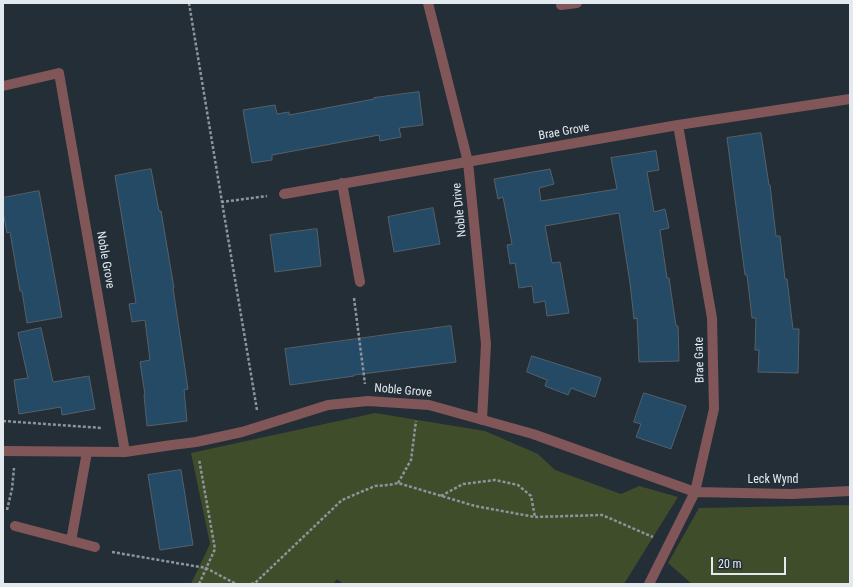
<!DOCTYPE html>
<html>
<head>
<meta charset="utf-8">
<style>
  body { margin:0 }
  #map { position:relative; width:853px; height:587px; overflow:hidden; background:#232e37; font-family:"Roboto Condensed",sans-serif }
  canvas { display:block }
  .frame { position:absolute; inset:0; border:4px solid #e3eaef; pointer-events:none }
  .scale { position:absolute; left:711px; top:557px; width:75px; height:18px; box-sizing:border-box; border:2px solid #e3eaef; border-top:0; padding-left:5px; font-size:12px; line-height:14px; white-space:nowrap; color:#e3eaef; -webkit-text-stroke:3px #232e37; paint-order:stroke }
</style>
</head>
<body>
<div id="map">
<canvas width="853" height="587"></canvas>
<div class="frame"></div>
<div class="scale">20 m</div>
</div>
<script>
const c = document.querySelector('canvas').getContext('2d');
c.lineJoin = 'round';
function fillPath(path, color) { c.fillStyle = color; c.fill(path, 'evenodd'); }
function stroke(path, color, width, dash) { c.strokeStyle = color; c.lineWidth = width; c.lineCap = dash ? 'butt' : 'round'; c.setLineDash(dash || []); c.stroke(path); }
function label(font, color, halo, rows, align = 'center') {
  c.font = font + ' "Roboto Condensed",sans-serif'; c.lineWidth = 3.5; c.setLineDash([]); c.textBaseline = 'middle'; c.strokeStyle = halo; c.fillStyle = color; for (const [text, x, y, turn = 0] of rows) {
    c.save(); c.translate(x, y); c.rotate((+turn || 0) * Math.PI / 180); c.textAlign = isNaN(turn) ? turn : align; if (halo) c.strokeText(text, 0, 0); c.fillText(text, 0, 0); c.restore();
  }
}
fillPath(new Path2D(`
  M 375,413 L 485,431 L 538,454 L 555,470 L 621,494 L 639,486 L 678,497 L 624,584 L 343,584 L 337,579 L 333,584 L 191,584 L 210,544 L 191,453 Z
  M 850,505 L 850,584 L 692,584 L 668,563 L 699,508 Z`), '#3f4d2b');
const building = new Path2D(`
  M 419,92 L 423,125 L 399,128 L 401,137 L 380,141 L 379,135 L 272,155 L 272,160 L 252,163 L 243,110 L 275,105 L 277,114 L 289,112 L 289,115 L 374,99 L 374,98 Z
  M 761,133 L 769,185 L 770,185 L 776,236 L 780,236 L 785,279 L 787,279 L 793,329 L 799,329 L 798,373 L 758,372 L 759,350 L 755,350 L 756,318 L 752,318 L 747,275 L 745,275 L 727,138 Z
  M 656,151 L 659,170 L 647,172 L 654,212 L 665,209 L 669,228 L 660,230 L 667,278 L 669,278 L 676,326 L 678,326 L 679,361 L 639,362 L 637,318 L 634,319 L 630,283 L 619,213 L 545,226 L 552,263 L 560,262 L 569,313 L 547,316 L 545,301 L 534,303 L 532,286 L 519,288 L 515,263 L 510,264 L 507,245 L 512,244 L 503,197 L 498,199 L 494,179 L 550,169 L 554,184 L 539,188 L 541,201 L 617,189 L 611,158 Z
  M 151,169 L 159,211 L 161,211 L 174,288 L 173,288 L 188,389 L 184,390 L 187,421 L 147,426 L 144,395 L 145,395 L 140,362 L 150,360 L 145,320 L 132,322 L 129,304 L 136,303 L 115,176 Z
  M 39,191 L 62,317 L 27,323 L 22,291 L 20,291 L 10,232 L 7,233 L 3,211 L 3,198 Z
  M 433,208 L 440,244 L 394,252 L 388,217 Z
  M 317,229 L 321,266 L 275,272 L 270,235 Z
  M 451,326 L 456,362 L 354,375 L 354,376 L 290,385 L 285,349 Z
  M 41,328 L 53,382 L 89,376 L 95,409 L 62,415 L 61,407 L 19,414 L 14,380 L 28,378 L 18,333 Z
  M 532,356 L 601,378 L 595,397 L 571,388 L 568,395 L 545,386 L 547,380 L 527,372 Z
  M 644,393 L 686,406 L 671,449 L 636,437 L 641,424 L 634,422 Z
  M 181,470 L 193,545 L 160,550 L 148,475 Z`);
fillPath(building, '#244a66');
stroke(building, '#55616a', 1);
stroke(new Path2D(`
  M 189,3 L 222,202
  M 354,298 L 365,384
  M 257,410 L 222,202 L 267,196
  M 3,421 L 102,428
  M 398,483 L 411,460 L 416,421
  M 441,496 L 463,484 L 495,480 L 518,485 L 531,496 L 535,517
  M 7,510 L 12,489 L 14,468
  M 112,552 L 206,568 L 236,584
  M 199,584 L 215,549 L 199,459
  M 251,584 L 255,583 L 342,500 L 375,486 L 389,485 L 398,483 L 475,506 L 535,517 L 602,515 L 653,537`), '#8c959c', 2.5, [3, 2]);
stroke(new Path2D(`
  M 561,5 L 577,3
  M 15,526 L 95,547
  M 71,541 L 87,452`), '#805659', 10);
stroke(new Path2D(`
  M 428,3 L 468,162 L 486,344 L 482,420
  M 3,86 L 59,73 L 125,452
  M 342,183 L 360,282
  M 284,194 L 678,125 L 850,99
  M 3,451 L 125,452 L 172,445 L 196,442 L 242,432 L 328,405 L 368,401 L 429,405 L 533,434 L 695,492 L 792,494 L 850,491
  M 649,584 L 695,492 L 714,409 L 712,318 L 678,125`), '#805659', 10);
label('12px', '#e3eaef', '#232e37', [
  ["Brae Grove",564,132,-10],
  ["Noble Drive",460,210,-96],
  ["Noble Grove",105,260,80],
  ["Brae Gate",700,360,-91],
  ["Noble Grove",403,391,5],
  ["Leck Wynd",773,480]
]);
</script>
</body>
</html>
